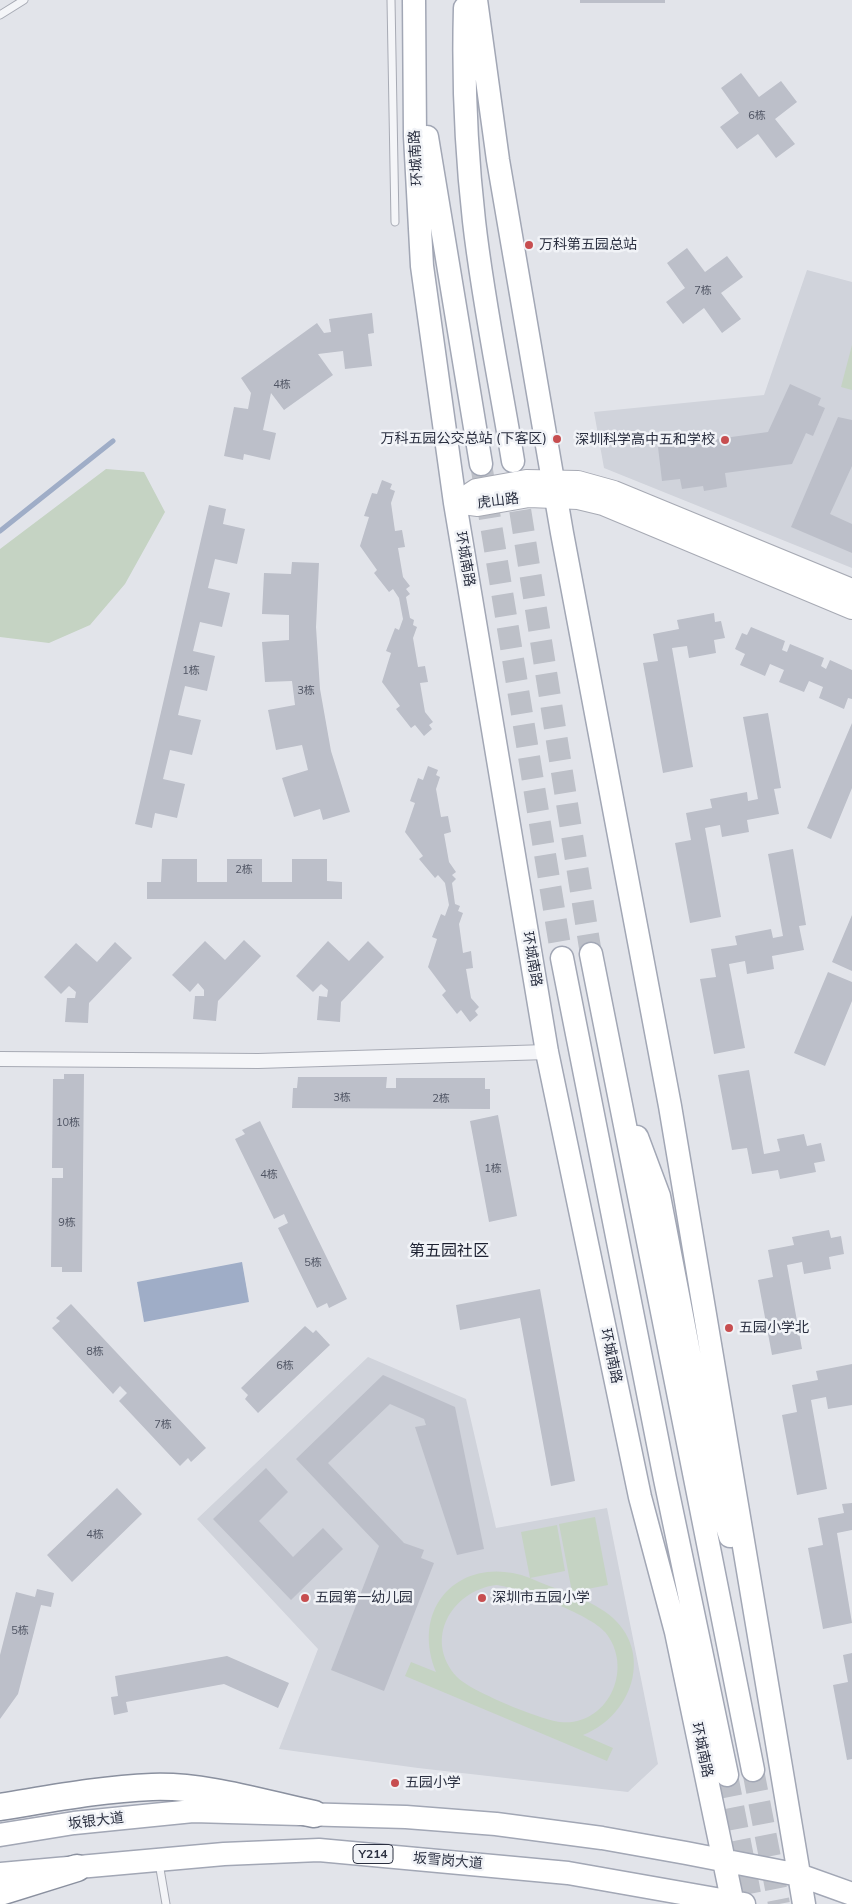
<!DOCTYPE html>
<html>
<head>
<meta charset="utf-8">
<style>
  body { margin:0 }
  canvas { display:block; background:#e2e4ea }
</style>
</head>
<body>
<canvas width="852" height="1904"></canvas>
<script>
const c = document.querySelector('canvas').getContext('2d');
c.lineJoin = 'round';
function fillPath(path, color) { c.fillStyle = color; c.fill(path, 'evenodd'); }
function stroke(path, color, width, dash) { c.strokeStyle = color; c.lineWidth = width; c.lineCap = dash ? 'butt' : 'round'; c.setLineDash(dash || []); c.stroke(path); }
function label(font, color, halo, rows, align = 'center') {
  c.font = font + ' Mulish,"Noto Sans SC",sans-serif'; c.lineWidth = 5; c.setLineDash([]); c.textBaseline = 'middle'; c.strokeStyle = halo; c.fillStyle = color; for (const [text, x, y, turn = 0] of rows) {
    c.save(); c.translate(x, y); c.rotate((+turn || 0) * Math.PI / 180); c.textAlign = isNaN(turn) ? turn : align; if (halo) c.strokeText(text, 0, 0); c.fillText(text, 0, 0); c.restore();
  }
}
fillPath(new Path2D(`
  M 807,270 L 852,282 L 852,568 L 604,468 L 594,412 L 764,395 Z
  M 368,1357 L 466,1399 L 496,1528 L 607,1508 L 658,1764 L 628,1792 L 418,1768 L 279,1749 L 318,1649 L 197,1519 Z`), '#d0d3db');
fillPath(new Path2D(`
  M 852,345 L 852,390 L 841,387 Z
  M 106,469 L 144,472 L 165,512 L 125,584 L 90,625 L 49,643 L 0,637 L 0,549 Z
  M 595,1517 L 608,1585 L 572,1592 L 559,1524 Z
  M 557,1525 L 565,1571 L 530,1578 C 554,1589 582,1596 604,1611 C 655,1645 636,1714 583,1735 L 613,1748 L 607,1761 L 405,1676 L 411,1662 L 436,1672 C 409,1605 463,1553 530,1578 L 521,1532 ZM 496,1585 C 518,1587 591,1615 605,1632 C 635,1668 608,1727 560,1722 C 541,1720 470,1691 457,1677 C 423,1640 451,1591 496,1585 Z`), '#c5d3c3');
fillPath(new Path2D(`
  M 242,1262 L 249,1302 L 144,1322 L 137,1282 Z`), '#9fadc7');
stroke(new Path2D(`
  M 0,531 L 113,441`), '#9fadc7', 5);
fillPath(new Path2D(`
  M 580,0 L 665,0 L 665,3 L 580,3 Z
  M 741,73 L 759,97 L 781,81 L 797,102 L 775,119 L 795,144 L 776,158 L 758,134 L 737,149 L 720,127 L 739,113 L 721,88 Z
  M 687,248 L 705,272 L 727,256 L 743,277 L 721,293 L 741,319 L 722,333 L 704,308 L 683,324 L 666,302 L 685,288 L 667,263 Z
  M 372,313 L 374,333 L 368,334 L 372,366 L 345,369 L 343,351 L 318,354 L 333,375 L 284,410 L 271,393 L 263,430 L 276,433 L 270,460 L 244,454 L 243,460 L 224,456 L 234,407 L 248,409 L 251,393 L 241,378 L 317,323 L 324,333 L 331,332 L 329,319 Z
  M 790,384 L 821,398 L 818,405 L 825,408 L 813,436 L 806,433 L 792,464 L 725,473 L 727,487 L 704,491 L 703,486 L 682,489 L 680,479 L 662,481 L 658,447 L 768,432 Z
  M 838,417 L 852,420 L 852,466 L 830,514 L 852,524 L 852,553 L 791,527 Z
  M 382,480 L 392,484 L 390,489 L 395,491 L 391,503 L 395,531 L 402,530 L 405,547 L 398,548 L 403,577 L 410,586 L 406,589 L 410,594 L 406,597 L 410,618 L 414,620 L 413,625 L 417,627 L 413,638 L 418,667 L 425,666 L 428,682 L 420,683 L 425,712 L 433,722 L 429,725 L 432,729 L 424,736 L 415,725 L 411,728 L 396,709 L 400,706 L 382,682 L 391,653 L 386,651 L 395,628 L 399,630 L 403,619 L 399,598 L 393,589 L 389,592 L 374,573 L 377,570 L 360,546 L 369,517 L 364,516 L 372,493 L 377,494 Z
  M 209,505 L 226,509 L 223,524 L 245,529 L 237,564 L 215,559 L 208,588 L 230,593 L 222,627 L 200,622 L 193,651 L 215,656 L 207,691 L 185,686 L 178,715 L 201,720 L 192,755 L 170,750 L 163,779 L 185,784 L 177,818 L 155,813 L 152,828 L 135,824 Z
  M 292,562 L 319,563 L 316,627 L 320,689 L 331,751 L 350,812 L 323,820 L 320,809 L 294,817 L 282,778 L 308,770 L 302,745 L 276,750 L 268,710 L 295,705 L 292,681 L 265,682 L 262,642 L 289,640 L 289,615 L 262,614 L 264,573 L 291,574 Z
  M 714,613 L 715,622 L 721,621 L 725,638 L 714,640 L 716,653 L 689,658 L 687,646 L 672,648 L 693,767 L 663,773 L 643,663 L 658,661 L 653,634 L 679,629 L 677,620 Z
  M 751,627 L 785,641 L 782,650 L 787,652 L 790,644 L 824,658 L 821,666 L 826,669 L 830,660 L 852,670 L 852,699 L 848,698 L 844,709 L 819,698 L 823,687 L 809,681 L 804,692 L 779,682 L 784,670 L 770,664 L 765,676 L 740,665 L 745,654 L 735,649 L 742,633 L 747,635 Z
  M 768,713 L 781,788 L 774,789 L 779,814 L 747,820 L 749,832 L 722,837 L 720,825 L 705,828 L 721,917 L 690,923 L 675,843 L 691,840 L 686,813 L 712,808 L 710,799 L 747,792 L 748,801 L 758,799 L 743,717 Z
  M 852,723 L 852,788 L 831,839 L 807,828 Z
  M 428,766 L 438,770 L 436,775 L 440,777 L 436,789 L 441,817 L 448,816 L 451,832 L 444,834 L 449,862 L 456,872 L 452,875 L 456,879 L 452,883 L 455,904 L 460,906 L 458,911 L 463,913 L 459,924 L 463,953 L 471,951 L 473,968 L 466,969 L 471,998 L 479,1007 L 475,1011 L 478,1015 L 470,1022 L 461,1010 L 457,1014 L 442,995 L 446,991 L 428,967 L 437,939 L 432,937 L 441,914 L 445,916 L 449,905 L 445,883 L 438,875 L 435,878 L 419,859 L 423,856 L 405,832 L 415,803 L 410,801 L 418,778 L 423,780 Z
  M 793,849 L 806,925 L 799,926 L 804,950 L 772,956 L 774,969 L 747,974 L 745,961 L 729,964 L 745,1048 L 714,1054 L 700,979 L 716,977 L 711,949 L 737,945 L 735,936 L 771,929 L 773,938 L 783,936 L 768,854 Z
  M 162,859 L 197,859 L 197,882 L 227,882 L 227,859 L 262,859 L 262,882 L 292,882 L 292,859 L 327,859 L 327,881 L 342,882 L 342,899 L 147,899 L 147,882 L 161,882 Z
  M 852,915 L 852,971 L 832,962 Z
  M 244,940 L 261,956 L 218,1001 L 216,1021 L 193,1019 L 195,996 L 204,996 L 204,990 L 198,983 L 190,992 L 172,975 L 205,941 L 225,960 Z
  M 328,941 L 349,961 L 368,941 L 384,957 L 341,1002 L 340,1022 L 317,1020 L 319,996 L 327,997 L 328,990 L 321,984 L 313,992 L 296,976 Z
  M 115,942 L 132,958 L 89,1003 L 88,1023 L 65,1022 L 67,998 L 75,998 L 76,992 L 69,986 L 61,994 L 44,977 L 76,943 L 97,962 Z
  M 828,972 L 852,982 L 852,1001 L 825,1066 L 794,1053 Z
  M 749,1070 L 764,1154 L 780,1151 L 777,1139 L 804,1134 L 807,1146 L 821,1143 L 825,1161 L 814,1163 L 816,1172 L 780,1179 L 778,1170 L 752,1174 L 747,1148 L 732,1150 L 718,1075 Z
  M 64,1074 L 84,1074 L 82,1272 L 62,1272 L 62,1267 L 51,1267 L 52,1178 L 63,1178 L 63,1168 L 52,1168 L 53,1079 L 64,1079 Z
  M 298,1077 L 387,1077 L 386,1088 L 396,1088 L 396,1078 L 485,1078 L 485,1089 L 490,1089 L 490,1109 L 292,1108 L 293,1088 L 297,1088 Z
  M 498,1115 L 517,1216 L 489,1222 L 470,1121 Z
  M 260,1121 L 347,1299 L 329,1308 L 327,1303 L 317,1308 L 278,1228 L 288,1223 L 284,1214 L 274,1219 L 235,1139 L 245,1134 L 242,1130 Z
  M 829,1230 L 831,1238 L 841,1236 L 844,1254 L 829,1257 L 831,1269 L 804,1274 L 802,1262 L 787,1265 L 802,1349 L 772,1355 L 758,1280 L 773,1277 L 768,1250 L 794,1245 L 792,1237 Z
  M 540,1289 L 575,1481 L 551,1486 L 520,1318 L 460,1330 L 456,1305 Z
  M 71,1304 L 206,1448 L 191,1462 L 188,1458 L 180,1466 L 119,1401 L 127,1393 L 120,1386 L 113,1394 L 52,1328 L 60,1321 L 56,1318 Z
  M 305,1326 L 313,1333 L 316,1330 L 330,1345 L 258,1413 L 245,1399 L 248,1395 L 241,1388 Z
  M 852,1364 L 852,1405 L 828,1409 L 826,1397 L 811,1400 L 827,1489 L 797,1495 L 782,1415 L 797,1412 L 792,1385 L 818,1380 L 816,1371 Z
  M 383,1375 L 455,1407 L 484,1549 L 457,1555 L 415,1427 L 426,1425 L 424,1419 L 390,1404 L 328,1463 L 404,1543 L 424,1550 L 421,1558 L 434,1563 L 384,1691 L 331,1670 L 379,1546 L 296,1459 Z
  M 266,1468 L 288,1492 L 259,1521 L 293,1557 L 323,1528 L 343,1549 L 291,1600 L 213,1519 Z
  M 117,1488 L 142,1514 L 72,1582 L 47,1555 Z
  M 852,1503 L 852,1530 L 837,1533 L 852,1623 L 823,1629 L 808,1548 L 823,1545 L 818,1518 L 844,1513 L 842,1504 Z
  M 37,1589 L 54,1593 L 51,1607 L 41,1605 L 18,1694 L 0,1719 L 0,1655 L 16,1592 L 35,1597 Z
  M 852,1653 L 852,1759 L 847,1760 L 833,1685 L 848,1682 L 843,1655 Z
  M 227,1656 L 289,1683 L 278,1708 L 224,1684 L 126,1702 L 128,1712 L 114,1715 L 111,1697 L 118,1696 L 115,1676 Z`), '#bcbfc9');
stroke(new Path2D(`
  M 481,464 L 562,958
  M 515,478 L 591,954
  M 753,1770 L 779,1904
  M 727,1775 L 752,1904`), '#bdc0c8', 22, [22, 11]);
const lane = new Path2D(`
  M 391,0 L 395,222
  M 0,15 L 24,0
  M 159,1863 L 166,1904`);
const street = new Path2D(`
  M 0,1059 L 258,1061 L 547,1052`);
const secondary = new Path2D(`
  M 455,503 L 476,489 L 526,480 L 578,481 L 614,491 L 852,589
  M 455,503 L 478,506 L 529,497 L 578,499 L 603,505 L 852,609`);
const primary = new Path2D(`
  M 414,0 L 415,136 L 422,266 L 455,503 L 547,1052 L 640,1497 L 676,1632 L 733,1904
  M 476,0 L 498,160 L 562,533 L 670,1106 L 804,1904
  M 465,8 C 463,80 466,150 474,221 C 483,301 500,381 513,461
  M 427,137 L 481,464
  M 591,954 L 753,1770
  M 562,958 L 665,1479 L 727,1775
  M 637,1137 L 659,1196 L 716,1493 L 730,1536
  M 0,1835 L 74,1823 L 193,1811 L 406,1817 L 496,1824 L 602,1838 L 686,1853 L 799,1875 L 852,1894
  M 0,1874 L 224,1854 L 319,1850 L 568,1873 L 744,1904`);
const highway = new Path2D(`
  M 0,1807 C 50,1799 101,1789 152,1787 C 206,1785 262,1803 314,1814
  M 0,1892 L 77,1868`);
stroke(lane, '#a7aab4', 9);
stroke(street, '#a7aab4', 16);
stroke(secondary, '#a7aab4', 22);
stroke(primary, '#a2a7b5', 25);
stroke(highway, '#8a909f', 29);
stroke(lane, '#f4f5f8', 7);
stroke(street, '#f4f5f8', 14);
stroke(secondary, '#fff', 20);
stroke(primary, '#fff', 22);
stroke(highway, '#fff', 26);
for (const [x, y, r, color] of [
  [529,245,5,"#c74e50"],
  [557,439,5,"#c74e50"],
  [725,440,5,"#c74e50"],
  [729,1328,5,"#c74e50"],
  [305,1598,5,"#c74e50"],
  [482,1598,5,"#c74e50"],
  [395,1783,5,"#c74e50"]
]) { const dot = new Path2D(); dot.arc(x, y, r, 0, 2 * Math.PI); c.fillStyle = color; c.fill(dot); stroke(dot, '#f1f3f7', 2); }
label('11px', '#4f5463', null, [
  ["6栋",757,116],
  ["7栋",703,291],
  ["4栋",282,385],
  ["1栋",191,671],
  ["3栋",306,691],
  ["2栋",244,870],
  ["3栋",342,1098],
  ["2栋",441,1099],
  ["10栋",68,1123],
  ["1栋",493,1169],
  ["4栋",269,1175],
  ["9栋",67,1223],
  ["5栋",313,1263],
  ["8栋",95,1352],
  ["6栋",285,1366],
  ["7栋",163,1425],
  ["4栋",95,1535],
  ["5栋",20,1631]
]);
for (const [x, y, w] of [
  [373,1854,40]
]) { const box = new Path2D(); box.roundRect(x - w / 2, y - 9.5, w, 19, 4); c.fillStyle = '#f1f3f7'; c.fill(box); stroke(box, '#2b3041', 1); }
label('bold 12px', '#2b3041', null, [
  ["Y214",373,1854]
]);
label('14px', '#2b3041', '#f1f3f7', [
  ["环城南路",416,158,-93],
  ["虎山路",498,501,-7],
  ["环城南路",465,559,80],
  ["环城南路",532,959,80],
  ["环城南路",611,1356,78],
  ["环城南路",702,1750,78],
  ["坂银大道",96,1821,-7],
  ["坂雪岗大道",448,1861,5]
]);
label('14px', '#2b3041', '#f1f3f7', [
  ["万科第五园总站",539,245],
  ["万科五园公交总站 (下客区)",547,439,"right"],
  ["深圳科学高中五和学校",715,440,"right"],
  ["五园小学北",739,1328],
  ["五园第一幼儿园",315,1598],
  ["深圳市五园小学",492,1598],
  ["五园小学",405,1783]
], 'left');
label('16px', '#1d2131', '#f1f3f7', [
  ["第五园社区",449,1251]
]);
</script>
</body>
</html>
